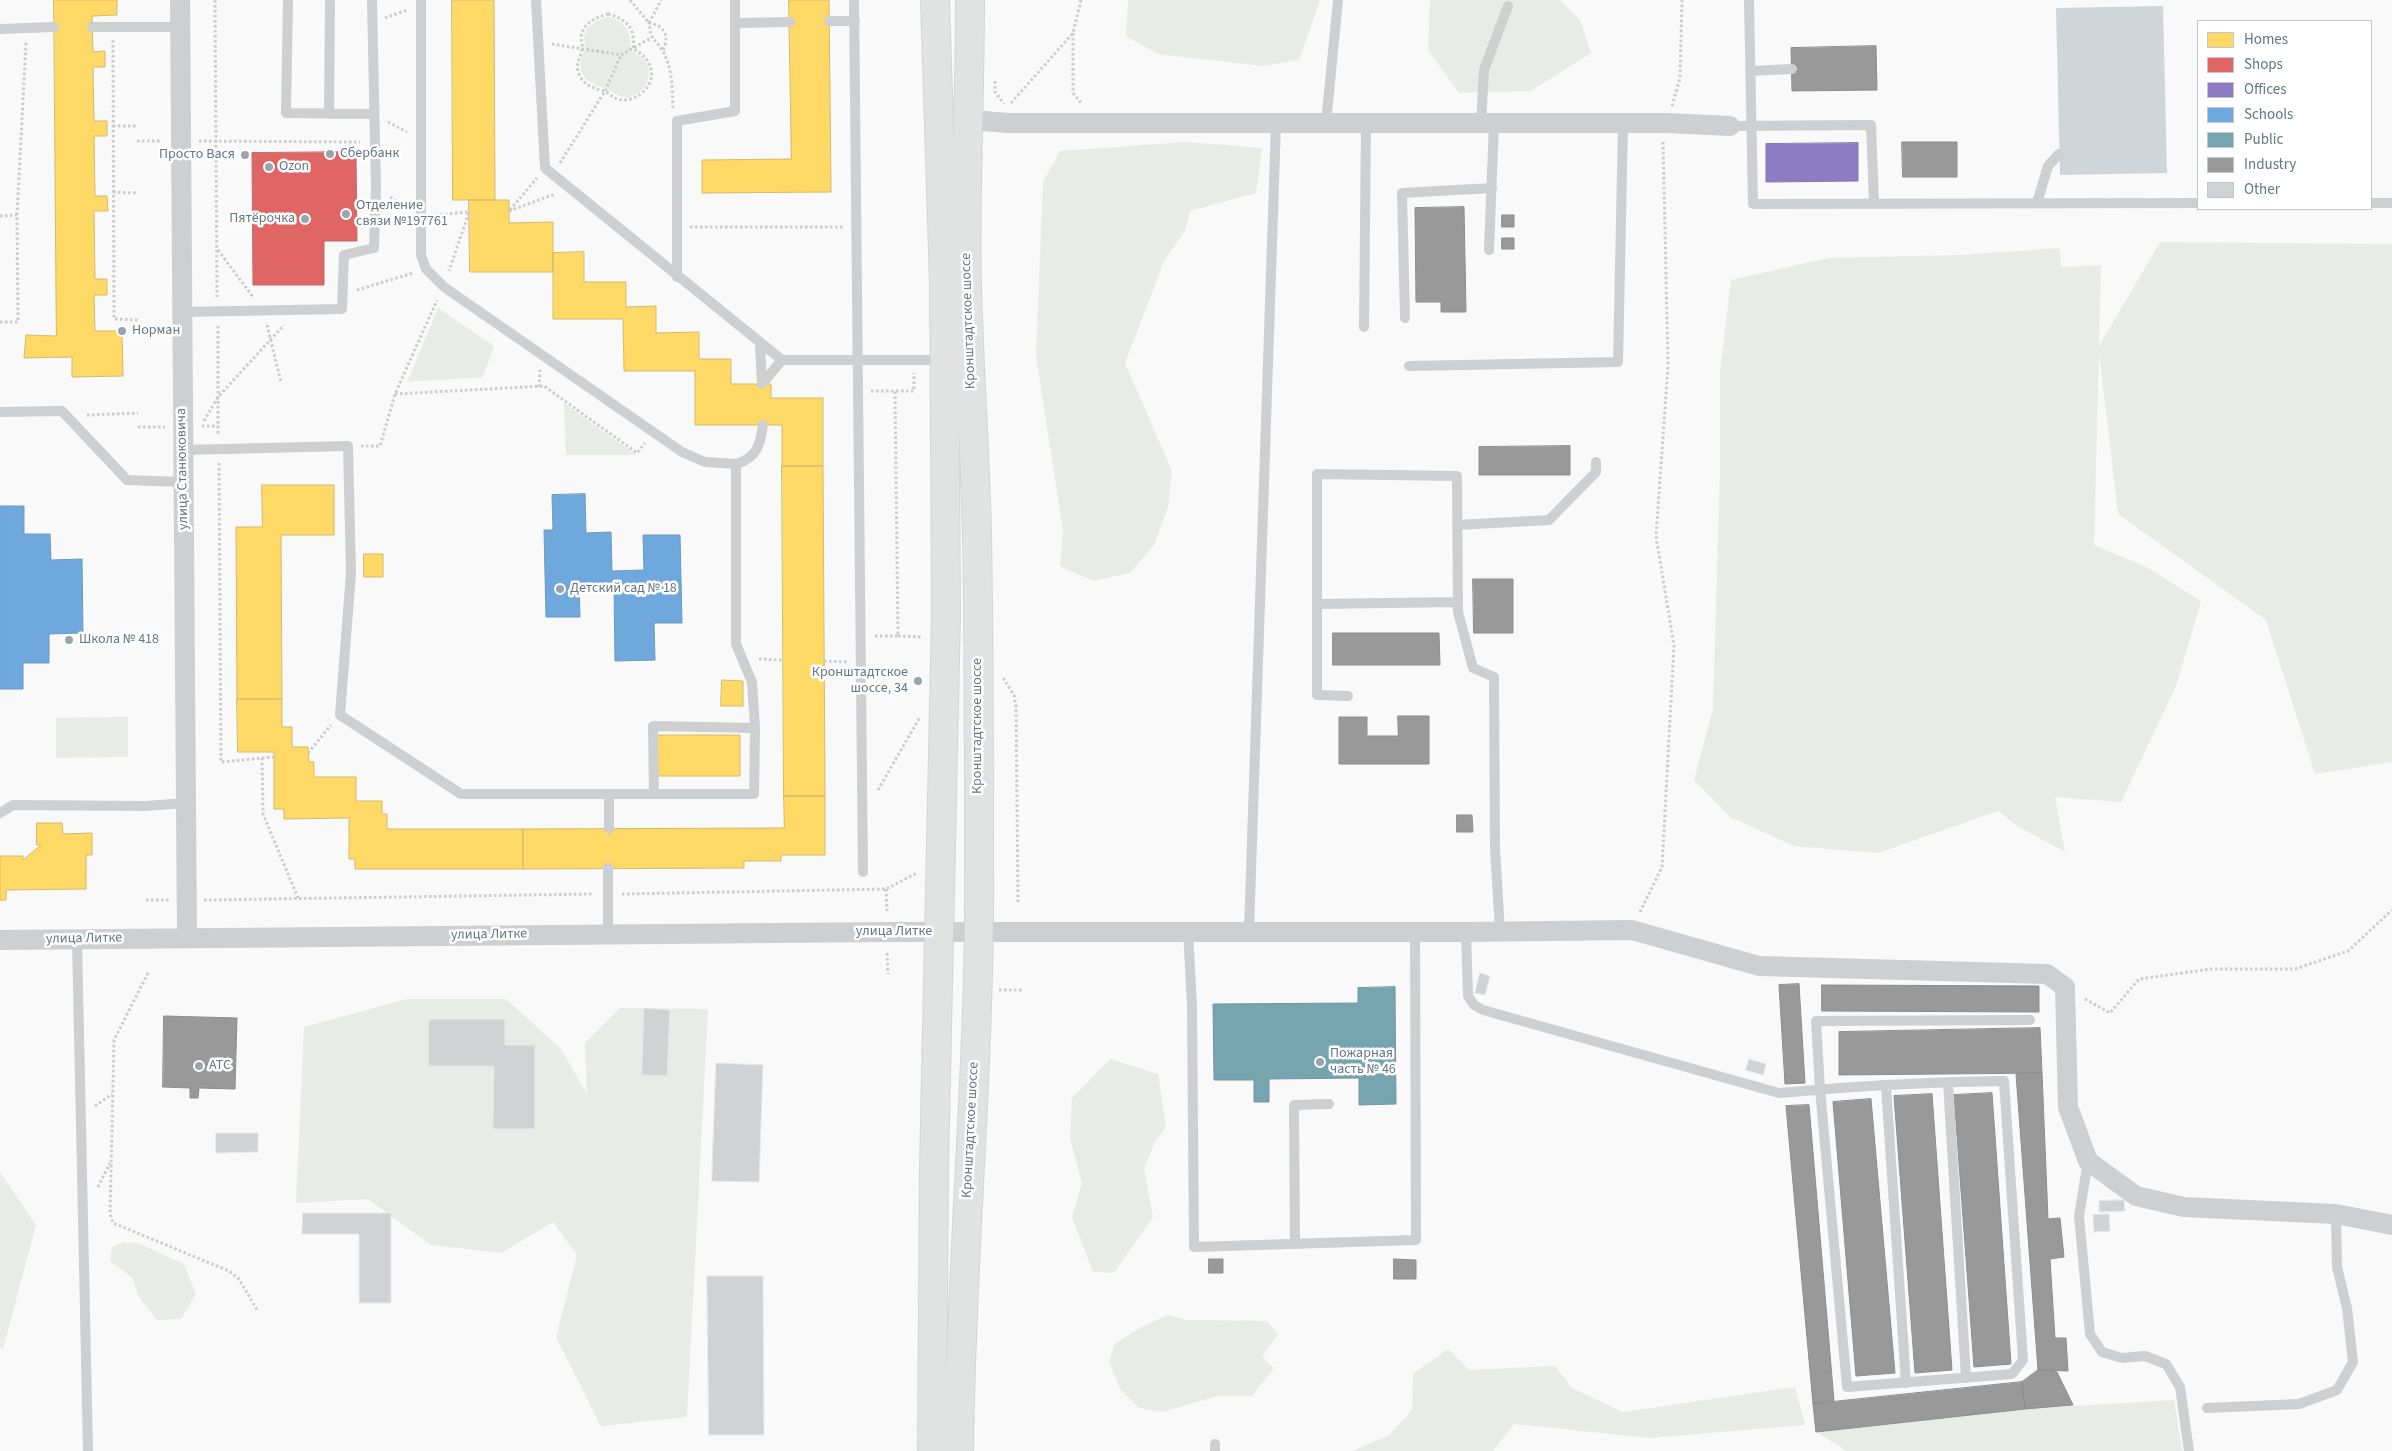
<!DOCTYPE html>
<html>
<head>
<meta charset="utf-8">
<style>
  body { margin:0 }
  #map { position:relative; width:2392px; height:1451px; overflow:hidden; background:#f9f9f9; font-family:"Source Sans 3",sans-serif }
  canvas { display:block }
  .legend { position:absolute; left:2197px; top:20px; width:175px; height:190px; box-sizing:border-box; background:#fff; border:1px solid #c1c8cd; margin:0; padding:6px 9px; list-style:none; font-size:15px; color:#657683 }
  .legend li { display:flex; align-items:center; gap:10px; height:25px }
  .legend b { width:25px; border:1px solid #c1c8cd }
</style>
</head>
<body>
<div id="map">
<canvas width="2392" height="1451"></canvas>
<ul class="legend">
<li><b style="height:14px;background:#ffd966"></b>Homes</li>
<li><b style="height:14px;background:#e06666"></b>Shops</li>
<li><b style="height:14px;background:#8e7cc3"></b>Offices</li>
<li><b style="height:14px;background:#6fa8dc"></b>Schools</li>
<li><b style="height:14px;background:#76a5af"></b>Public</li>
<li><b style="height:14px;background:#999"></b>Industry</li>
<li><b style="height:14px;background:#d0d2d3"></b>Other</li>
</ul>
</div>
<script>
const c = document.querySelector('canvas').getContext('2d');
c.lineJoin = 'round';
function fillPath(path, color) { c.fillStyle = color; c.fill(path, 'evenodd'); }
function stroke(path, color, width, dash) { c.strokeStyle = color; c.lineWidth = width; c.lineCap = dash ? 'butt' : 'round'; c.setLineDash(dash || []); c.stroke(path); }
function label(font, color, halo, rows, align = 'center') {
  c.font = font + ' "Source Sans 3",sans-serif'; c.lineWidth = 5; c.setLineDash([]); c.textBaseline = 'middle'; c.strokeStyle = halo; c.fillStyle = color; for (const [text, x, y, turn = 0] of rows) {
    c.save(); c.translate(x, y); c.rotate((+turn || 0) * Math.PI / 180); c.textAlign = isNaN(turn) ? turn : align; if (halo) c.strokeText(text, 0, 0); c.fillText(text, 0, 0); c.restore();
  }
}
fillPath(new Path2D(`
  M 1128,0 L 1320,0 L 1299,60 L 1263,66 L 1158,54 L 1126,36 Z
  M 1430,0 L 1560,0 L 1580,20 L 1591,53 L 1531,91 L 1459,93 L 1428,50 Z
  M 608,17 C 626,22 632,32 630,50 C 637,53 644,57 647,64 C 653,79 642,97 626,97 C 617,97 613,91 605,88 C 591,84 578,78 581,60 C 581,56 584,53 585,50 C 586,46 584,42 584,38 C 586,25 597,20 608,17 Z
  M 1186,142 L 1262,148 L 1256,193 L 1190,211 L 1185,231 L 1164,261 L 1125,363 L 1172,471 L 1168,507 L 1154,545 L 1130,573 L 1093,581 L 1060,566 L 1063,531 L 1036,356 L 1043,182 L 1060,151 Z
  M 2160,242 L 2392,244 L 2392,762 L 2315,774 L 2266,620 L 2118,514 L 2099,352 L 2094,545 L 2148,568 L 2201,601 L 2176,686 L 2121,802 L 2055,797 L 2065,852 L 2019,827 L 1998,811 L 1878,853 L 1794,846 L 1730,817 L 1694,780 L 1713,709 L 1720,470 L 1720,371 L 1731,280 L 1828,258 L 1960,255 L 2060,248 L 2061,267 L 2101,265 L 2099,346 Z
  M 438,308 L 494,346 L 483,377 L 407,382 Z
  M 564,403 L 636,455 L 566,455 Z
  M 128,717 L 128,757 L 56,758 L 56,718 Z
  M 407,999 L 506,999 L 561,1049 L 587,1094 L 585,1043 L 620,1008 L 708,1009 L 687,1417 L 601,1426 L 556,1337 L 577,1255 L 553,1222 L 501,1253 L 431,1245 L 368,1199 L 296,1203 L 304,1027 Z
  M 1110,1059 L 1158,1074 L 1166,1127 L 1155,1142 L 1144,1168 L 1153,1217 L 1114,1273 L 1093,1272 L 1072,1217 L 1082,1183 L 1070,1138 L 1072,1098 Z
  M 0,1172 L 36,1225 L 3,1349 L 0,1347 Z
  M 124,1242 L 138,1243 L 184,1264 L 196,1294 L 181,1319 L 157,1320 L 139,1297 L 132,1277 L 110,1261 L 112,1247 Z
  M 1168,1315 L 1187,1320 L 1267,1321 L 1278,1334 L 1262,1357 L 1274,1368 L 1252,1396 L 1217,1396 L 1163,1412 L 1139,1408 L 1120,1389 L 1109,1361 L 1115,1344 L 1143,1326 Z
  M 1448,1349 L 1469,1370 L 1555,1366 L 1572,1388 L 1623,1412 L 1795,1387 L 1805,1425 L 1650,1438 L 1514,1424 L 1493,1451 L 1353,1451 L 1389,1435 L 1412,1410 L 1413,1374 Z
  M 2174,1400 L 2182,1451 L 1847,1451 L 1816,1432 L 2025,1409 Z`), '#e8ebe6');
fillPath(new Path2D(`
  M 2163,6 L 2167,173 L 2060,175 L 2056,8 Z`), '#ced6d9');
const homes = new Path2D(`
  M 54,0 L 117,0 L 117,15 L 92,16 L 93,52 L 105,51 L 105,67 L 93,67 L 94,121 L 107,121 L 107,136 L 94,136 L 95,196 L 107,196 L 108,211 L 94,211 L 95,279 L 107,279 L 107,295 L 94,295 L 95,331 L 122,331 L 123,376 L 72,377 L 72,357 L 24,358 L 26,335 L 56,336 Z
  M 452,0 L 494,0 L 495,200 L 453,200 Z
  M 789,0 L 829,0 L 831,192 L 702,193 L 702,160 L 791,159 Z
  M 469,200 L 509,200 L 509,223 L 553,222 L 553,272 L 470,272 Z
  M 584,252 L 584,282 L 626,282 L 626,307 L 656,306 L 656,333 L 699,332 L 699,359 L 731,359 L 731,384 L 771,384 L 771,398 L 823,398 L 823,466 L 782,466 L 782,425 L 695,425 L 695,371 L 624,371 L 623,319 L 553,319 L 553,253 Z
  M 782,466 L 823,466 L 825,796 L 784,796 Z
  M 262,485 L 334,485 L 334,535 L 281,535 L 282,699 L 237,699 L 236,527 L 262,527 Z
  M 364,554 L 383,554 L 383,577 L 364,577 Z
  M 722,680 L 743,681 L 743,706 L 721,706 Z
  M 237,699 L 282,699 L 282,727 L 292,727 L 292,747 L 308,747 L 309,762 L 314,762 L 314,777 L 356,777 L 356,801 L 382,801 L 382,814 L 387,814 L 387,829 L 523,829 L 523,869 L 355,869 L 355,859 L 349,859 L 349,818 L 284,819 L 284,809 L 274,809 L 274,752 L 238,752 Z
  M 658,735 L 740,735 L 740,776 L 657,776 Z
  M 784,796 L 825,796 L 825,855 L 781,855 L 781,861 L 744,861 L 744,868 L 523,869 L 523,829 L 784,828 Z
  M 37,823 L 62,823 L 63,834 L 92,833 L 92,855 L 86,855 L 86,889 L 6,890 L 6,900 L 0,900 L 0,856 L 23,856 L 23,860 L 41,845 L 37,845 Z`);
fillPath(homes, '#ffd966');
stroke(homes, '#d1bb6f', 1);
const shops = new Path2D(`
  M 356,152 L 357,241 L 324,241 L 324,285 L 253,285 L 252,153 Z`);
fillPath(shops, '#e06666');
stroke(shops, '#bb6b6f', 1);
const offices = new Path2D(`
  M 1858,143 L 1858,181 L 1766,182 L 1766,144 Z`);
fillPath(offices, '#8e7cc3');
stroke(offices, '#827ab0', 1);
const schools = new Path2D(`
  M 585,494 L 586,533 L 611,532 L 612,571 L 644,570 L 643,535 L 680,535 L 682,623 L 654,623 L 655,660 L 615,661 L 614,585 L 579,586 L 580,617 L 546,617 L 544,530 L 553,530 L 552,495 Z
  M 0,506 L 24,506 L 24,534 L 50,534 L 51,560 L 82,559 L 83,633 L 49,634 L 49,663 L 23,663 L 23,689 L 0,689 Z`);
fillPath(schools, '#6fa8dc');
stroke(schools, '#6c99c1', 1);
const public = new Path2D(`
  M 1395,987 L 1396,1104 L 1359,1105 L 1359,1078 L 1269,1079 L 1269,1102 L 1254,1102 L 1254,1080 L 1214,1080 L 1213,1004 L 1358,1003 L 1358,988 Z`);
fillPath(public, '#76a5af');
stroke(public, '#7197a2', 1);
const industry = new Path2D(`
  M 1876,46 L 1877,90 L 1792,91 L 1791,48 Z
  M 1902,142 L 1957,142 L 1957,177 L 1903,177 Z
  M 1464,207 L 1466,312 L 1441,312 L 1441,302 L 1416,302 L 1415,208 Z
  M 1502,215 L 1514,215 L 1514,227 L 1502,227 Z
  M 1502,238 L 1514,238 L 1514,249 L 1502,249 Z
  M 1570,446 L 1570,475 L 1479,475 L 1479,447 Z
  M 1473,579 L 1513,579 L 1513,633 L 1474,633 Z
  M 1333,633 L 1439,633 L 1440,665 L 1333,665 Z
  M 1398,716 L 1429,716 L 1429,764 L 1339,764 L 1339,717 L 1367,717 L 1367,736 L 1398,736 Z
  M 1457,815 L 1472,815 L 1473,832 L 1457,832 Z
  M 1799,984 L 1805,1083 L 1785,1084 L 1779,985 Z
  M 1822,985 L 2039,986 L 2039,1012 L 1822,1011 Z
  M 164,1016 L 237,1018 L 235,1089 L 199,1088 L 198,1098 L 190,1098 L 190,1088 L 163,1087 Z
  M 2040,1028 L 2042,1073 L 1839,1075 L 1839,1032 Z
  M 2042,1073 L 2048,1219 L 2060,1218 L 2064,1257 L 2050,1259 L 2055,1338 L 2066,1338 L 2068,1371 L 2038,1370 L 2016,1074 Z
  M 1992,1093 L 2011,1364 L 1974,1367 L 1954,1095 Z
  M 1932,1094 L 1952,1370 L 1915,1373 L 1894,1096 Z
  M 1871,1099 L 1895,1373 L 1856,1376 L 1833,1102 Z
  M 1809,1105 L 1834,1401 L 1813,1404 L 1786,1106 Z
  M 1209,1259 L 1223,1259 L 1223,1273 L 1209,1273 Z
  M 1394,1259 L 1416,1260 L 1416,1279 L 1394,1279 Z
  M 2038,1370 L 2057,1372 L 2073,1405 L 2025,1409 L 2022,1382 Z
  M 2022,1382 L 2025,1409 L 1816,1432 L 1813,1404 Z`);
fillPath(industry, '#999');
stroke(industry, '#898e92', 1);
const building = new Path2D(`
  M 1480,973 L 1490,976 L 1485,995 L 1475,993 Z
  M 644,1008 L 670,1010 L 667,1076 L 642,1075 Z
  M 429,1019 L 505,1019 L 505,1045 L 535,1045 L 535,1129 L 493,1129 L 494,1066 L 429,1066 Z
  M 1749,1059 L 1766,1064 L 1763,1075 L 1746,1070 Z
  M 716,1063 L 763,1065 L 759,1182 L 712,1181 Z
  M 216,1133 L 258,1133 L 258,1152 L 216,1153 Z
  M 2124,1200 L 2125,1211 L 2099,1212 L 2099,1201 Z
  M 303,1213 L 391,1213 L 391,1303 L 359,1303 L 359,1234 L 302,1234 Z
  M 2109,1214 L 2110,1231 L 2094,1232 L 2093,1215 Z
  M 707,1276 L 763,1276 L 764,1435 L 709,1435 Z`);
fillPath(building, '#d0d2d3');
stroke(building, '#e8e8e8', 1);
const secondary = new Path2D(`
  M 932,1451 L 934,1168 L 946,613 L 944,284 L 935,0
  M 959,1451 C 961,1254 981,1057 979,861 C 979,751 979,642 977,532 C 975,450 969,367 967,284 C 965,190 970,95 970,0`);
stroke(secondary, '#d5d6d7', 30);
stroke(new Path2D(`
  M 215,0 L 217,297
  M 630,0 L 649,23 L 661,0
  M 608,14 C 627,19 636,29 633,49 C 650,56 659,76 644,91 C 636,99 623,103 613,97 C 610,95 607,92 604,91 C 592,88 581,84 578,71 C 576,62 581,57 582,49 C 583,45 581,41 581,37 C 583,23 596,17 608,14 Z
  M 385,18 L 407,10
  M 1073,33 L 1073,93 L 1082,104
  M 113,40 L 114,319 L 138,320
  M 552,44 L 621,55 L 651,38
  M 663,50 C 670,36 664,25 649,23 C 652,44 653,35 662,50 C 673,67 672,90 673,109
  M 995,81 L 995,92 L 1004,104
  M 1011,103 L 1073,33 L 1081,0
  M 1672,106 L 1680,78 L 1682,0
  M 388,122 L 407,132
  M 113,126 L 137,126
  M 137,141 L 161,141
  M 199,141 L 360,142
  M 560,163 L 605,91 L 621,55
  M 113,192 L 137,193
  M 390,197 L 406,207
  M 510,210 L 537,178
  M 509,211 L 555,194
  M 435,215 L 469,212 L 449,271
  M 0,216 L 17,215
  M 690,227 L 844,227
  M 218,250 L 253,297
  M 357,290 L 413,273
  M 0,322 L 18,322 L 17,215 L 26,42
  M 267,325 L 281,382
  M 218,326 L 218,434
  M 539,387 L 540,370
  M 871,391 L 914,391 L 914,373
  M 395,394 L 544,386 L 637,453 L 645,443
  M 87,415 L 138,413
  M 204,421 L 218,397 L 284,325
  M 202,426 L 218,426
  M 138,427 L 165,427
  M 361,446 L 380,446 L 395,394 L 437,300
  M 219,463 L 221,762 L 262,758 L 263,814 L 298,898
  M 875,636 L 898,636 L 895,391
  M 898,636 L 923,637
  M 759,659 L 783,660
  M 824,661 L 848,662
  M 1003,678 L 1014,695 L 1016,707 L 1018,903
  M 308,753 L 331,725
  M 262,758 L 274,757
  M 878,790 L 920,717
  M 886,889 L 887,911
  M 622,894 L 886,889 L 917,873
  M 146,900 L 169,900
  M 204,900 L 593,894
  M 1640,912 L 1662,867 L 1674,646 L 1656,536 L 1668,366 L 1663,141
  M 887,953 L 888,974
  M 148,973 L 114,1040 L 110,1214 L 113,1223 L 229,1271 L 239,1279 L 257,1310
  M 999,990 L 1024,990
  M 2085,999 L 2110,1013 L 2139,979 L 2211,969 L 2295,969 L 2348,951 L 2392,910
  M 95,1106 L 112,1094
  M 98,1187 L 110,1163`), '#cbcccd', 3, [2.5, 2.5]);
stroke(new Path2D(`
  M 288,0 L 286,113 L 374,114
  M 421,0 L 421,255 L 426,269 L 444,287 L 682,452 L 705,462 L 736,464
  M 536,0 L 545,168 L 782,360 L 943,360
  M 854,0 L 863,872
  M 1749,0 L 1753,204 L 2198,203
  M 829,21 L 855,21
  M 736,23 L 790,22
  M 92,27 L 180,27
  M 0,29 L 54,27
  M 1750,71 L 1792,69
  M 329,114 L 330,0
  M 1326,123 L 1338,0
  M 1481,123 L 1484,70 L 1508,6
  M 1730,126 L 1871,125 L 1874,203
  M 2037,203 L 2048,166 L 2059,154
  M 2371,203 L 2392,203
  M 1489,250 L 1494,123
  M 677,277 L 677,121 L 735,111 L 735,0
  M 182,312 L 342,309 L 344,255 L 374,248 L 376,189 L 372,0
  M 1405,318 L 1402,193 L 1492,188
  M 1364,327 L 1366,123
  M 760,345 L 762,384
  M 1409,366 L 1618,362 L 1623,124
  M 762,384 L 782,360
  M 0,412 L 62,411 L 127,480 L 183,482
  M 183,450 L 348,446 L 351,573 L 340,715 L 461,794 L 754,794 L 755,728 L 752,682 L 736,644 L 736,464 C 757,458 760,445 763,425
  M 1457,525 L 1549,520 L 1596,472 L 1596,462
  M 1317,604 L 1458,602
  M 1348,696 L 1317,695 L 1317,474 L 1457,476 L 1458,612 L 1473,668 L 1494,677 L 1495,848 L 1500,932
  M 609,794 L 609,829
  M 654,794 L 653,726 L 755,728
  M 0,813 L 13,805 L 145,806 L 186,803
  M 1188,930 L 1192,1006 L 1194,1247 L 1416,1240 L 1415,932
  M 1249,931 L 1276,123
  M 1466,932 L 1468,996 L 1474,1005 L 1483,1010 L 1779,1093 C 1854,1086 1929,1082 2004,1081 L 2023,1360 L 2012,1374 L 1847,1387 L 1820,1089 L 1816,1021 L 2030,1020
  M 608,934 L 608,868
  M 77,940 L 88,1451
  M 1948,1082 L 1966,1378
  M 1886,1086 L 1906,1383
  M 2088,1161 L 2079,1216 L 2090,1334 L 2102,1352 L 2122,1358 L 2145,1356 L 2166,1364 L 2180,1387 L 2189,1451
  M 1295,1244 L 1294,1105 L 1329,1104
  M 2207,1408 L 2299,1404 L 2337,1390 L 2353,1362 L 2347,1308 L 2337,1267 L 2336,1214
  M 1215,1444 L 1215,1451`), '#cecfd0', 10);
stroke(new Path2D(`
  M 180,0 L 187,938
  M 970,120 L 1009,123 L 1667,123 L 1730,126
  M 0,940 L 887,932 L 1466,932 L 1632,930 L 1759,966 L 2047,974 L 2065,987 L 2068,1107 L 2088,1161 L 2136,1196 L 2184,1207 L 2336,1214 L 2392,1225`), '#cecfd0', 20);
stroke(secondary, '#e1e2e2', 28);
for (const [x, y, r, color] of [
  [330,154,5,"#99a4ac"],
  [245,155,5,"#99a4ac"],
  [269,167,5,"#99a4ac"],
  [346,214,5,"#99a4ac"],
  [305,219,5,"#99a4ac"],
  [122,331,5,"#99a4ac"],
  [560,589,5,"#99a4ac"],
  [69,640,5,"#99a4ac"],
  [918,681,5,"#99a4ac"],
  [1320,1062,5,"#99a4ac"],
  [199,1066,5,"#99a4ac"]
]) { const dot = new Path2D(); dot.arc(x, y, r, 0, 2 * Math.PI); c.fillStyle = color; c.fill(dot); stroke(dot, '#fff', 2); }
label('14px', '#657683', '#fff', [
  ["Сбербанк",340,154],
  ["Просто Вася",235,155,"right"],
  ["Ozon",279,167],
  ["Отделение",356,206],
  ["связи №197761",356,222],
  ["Пятёрочка",295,219,"right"],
  ["Норман",132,331],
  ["Детский сад № 18",570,589],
  ["Школа № 418",79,640],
  ["Кронштадтское",908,673,"right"],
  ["шоссе, 34",908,689,"right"],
  ["Пожарная",1330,1054],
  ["часть № 46",1330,1070],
  ["АТС",209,1066]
], 'left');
label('14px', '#657683', '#fff', [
  ["Кронштадтское шоссе",969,321,-92],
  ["улица Станюковича",183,469,-91],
  ["Кронштадтское шоссе",978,726,-90],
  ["улица Литке",894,932],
  ["улица Литке",489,935,-1],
  ["улица Литке",84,939,-1],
  ["Кронштадтское шоссе",971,1130,-87]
]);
</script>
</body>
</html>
